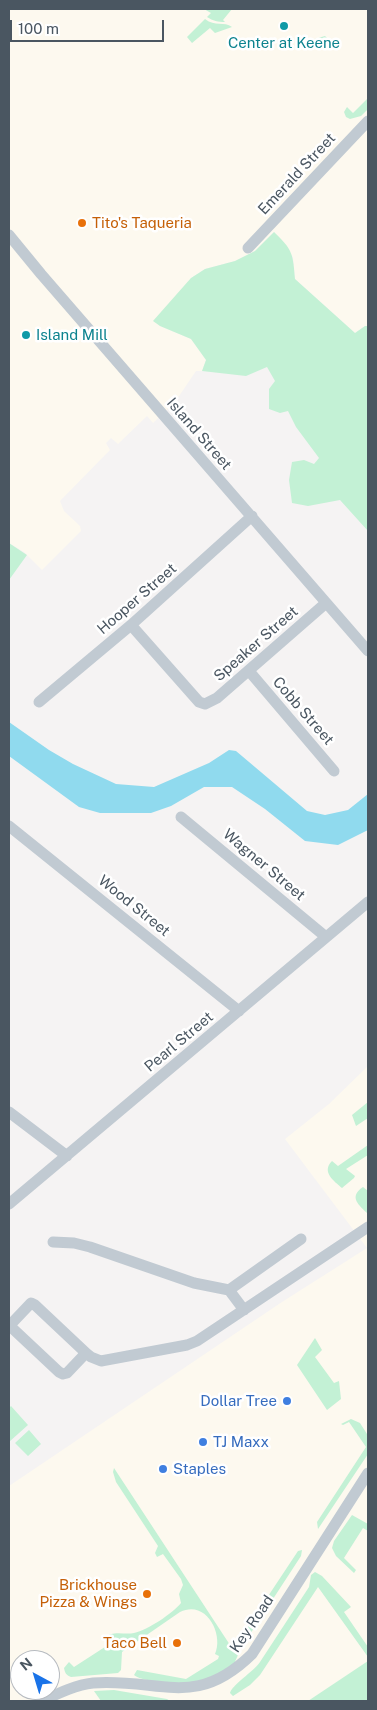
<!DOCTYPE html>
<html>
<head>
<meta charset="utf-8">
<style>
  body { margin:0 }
  #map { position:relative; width:377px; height:1710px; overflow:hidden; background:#f5f3f3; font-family:"Public Sans",sans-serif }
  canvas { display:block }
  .frame { position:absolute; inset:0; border:10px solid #4a5661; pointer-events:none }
  .north { position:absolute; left:10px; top:1650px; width:50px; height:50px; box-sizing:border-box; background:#fff; border:1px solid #b7bbc0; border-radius:50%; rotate:321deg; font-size:14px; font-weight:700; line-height:20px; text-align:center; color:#4a5661 }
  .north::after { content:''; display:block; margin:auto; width:18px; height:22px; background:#1a73e8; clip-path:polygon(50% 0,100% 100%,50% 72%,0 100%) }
  .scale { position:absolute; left:10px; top:20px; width:154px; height:22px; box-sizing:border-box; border:2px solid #4a5661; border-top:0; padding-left:6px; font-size:15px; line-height:18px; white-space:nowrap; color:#4a5661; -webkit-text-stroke:4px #fff; paint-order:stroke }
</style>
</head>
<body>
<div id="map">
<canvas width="377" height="1710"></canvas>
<div class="frame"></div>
<div class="north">N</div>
<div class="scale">100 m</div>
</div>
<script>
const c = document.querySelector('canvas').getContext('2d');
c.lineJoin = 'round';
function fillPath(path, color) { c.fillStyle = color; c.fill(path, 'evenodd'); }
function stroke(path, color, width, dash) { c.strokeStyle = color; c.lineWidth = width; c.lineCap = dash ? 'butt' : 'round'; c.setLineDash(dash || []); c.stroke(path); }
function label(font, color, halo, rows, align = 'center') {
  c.font = font + ' "Public Sans",sans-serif'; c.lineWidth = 5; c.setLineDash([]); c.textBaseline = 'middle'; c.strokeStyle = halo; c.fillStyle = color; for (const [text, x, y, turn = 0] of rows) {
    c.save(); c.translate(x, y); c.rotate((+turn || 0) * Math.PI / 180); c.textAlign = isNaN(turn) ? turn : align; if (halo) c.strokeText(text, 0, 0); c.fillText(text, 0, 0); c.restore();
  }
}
fillPath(new Path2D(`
  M 9,9 L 368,9 L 368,326 L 365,326 L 355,333 L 295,279 L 293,257 L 274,232 L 255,251 L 235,261 L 205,269 L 191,278 L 160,326 L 191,339 L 206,360 L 202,371 L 196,371 L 175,402 L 153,423 L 147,416 L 118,444 L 111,438 L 106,443 L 110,450 L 60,501 L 64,511 L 80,526 L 81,531 L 42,570 L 24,552 L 9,543 Z
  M 368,1066 L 368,1687 L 347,1701 L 9,1701 L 9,1486 L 282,1302 L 367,1248 L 285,1139 L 329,1104 ZM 20,1660 L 50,1660 L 50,1690 L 20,1690 Z`), '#fdf9ef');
fillPath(new Path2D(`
  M 204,9 L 232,9 L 223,20 L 225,22 C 218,22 213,21 207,17 L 211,13 Z
  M 205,19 C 215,27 224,21 232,27 L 215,33 L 210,28 L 192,43 L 187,37 Z
  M 325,36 L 328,39 L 322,46 L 319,42 L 312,49 L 309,48 L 307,45 L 308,41 Z
  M 368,98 L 368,109 L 361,116 L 350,119 L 346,117 L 344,112 L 347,107 L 353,113 Z
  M 274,232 C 293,250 293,254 295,279 L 355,333 L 365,326 L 368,326 L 368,531 L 340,500 L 308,506 L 292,503 L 289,480 L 292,462 L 304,460 L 314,464 L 319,458 L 296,427 L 288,411 L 280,413 L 269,409 L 269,389 L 275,381 L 267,367 L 246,376 L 202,371 L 206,360 L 191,339 L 160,326 L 153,321 L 191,278 L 205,269 L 235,261 L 255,251 Z
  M 9,543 L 27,555 L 9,580 Z
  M 368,1102 L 368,1118 L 356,1126 L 352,1115 Z
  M 368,1145 L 368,1155 L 346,1169 L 355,1176 L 354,1178 L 342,1188 C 334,1181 321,1172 332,1161 L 338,1166 Z
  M 363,1187 L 368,1191 L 368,1214 C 359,1205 348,1197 363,1187 Z
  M 315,1338 L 322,1350 L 315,1357 L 334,1383 L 339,1381 L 341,1399 L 327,1410 L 297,1365 Z
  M 11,1406 L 28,1425 L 9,1442 L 9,1408 Z
  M 351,1419 L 360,1423 L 367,1434 L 368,1454 L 318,1529 L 317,1522 L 366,1447 L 349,1422 L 343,1425 L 341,1424 Z
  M 29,1430 L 41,1444 L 28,1456 L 15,1443 Z
  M 114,1468 L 230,1645 L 241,1637 L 298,1551 L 302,1550 L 301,1556 L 241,1648 L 234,1664 C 224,1670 214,1677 203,1682 C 192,1686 143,1683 134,1675 L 137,1670 L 186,1679 L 218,1659 L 219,1656 L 215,1654 C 224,1634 206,1599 180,1612 L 122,1652 L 121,1670 L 118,1673 L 71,1677 C 66,1675 65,1673 64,1668 L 69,1662 L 74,1667 L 108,1645 L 104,1638 C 112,1630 124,1635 134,1633 C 148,1630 173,1613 181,1603 L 179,1594 L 183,1585 L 181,1579 L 163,1554 L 157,1557 L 155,1553 L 158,1546 L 116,1482 L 113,1472 Z
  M 352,1515 L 368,1524 L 368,1531 L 363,1528 L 344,1558 L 356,1570 L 354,1573 L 336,1556 L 332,1548 L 334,1541 Z
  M 315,1572 L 322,1576 L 351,1607 L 344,1612 L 368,1647 L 368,1657 L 318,1587 L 260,1675 L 250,1685 L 233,1696 L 230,1693 C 232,1685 253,1672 260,1662 L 309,1587 L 311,1575 Z
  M 368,1661 L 368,1701 L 308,1701 Z
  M 114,1690 L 167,1699 L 170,1701 L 128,1700 L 101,1701 L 94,1691 Z`), '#c3f1d5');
fillPath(new Path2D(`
  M 9,722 L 49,750 L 73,764 L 116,784 L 154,787 L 209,763 L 229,750 L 236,751 L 307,811 L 325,815 L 348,810 L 368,794 L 368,830 L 338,845 L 305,841 L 265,809 L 232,787 L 204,787 L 171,806 L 151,813 L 100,813 L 79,807 L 9,756 Z`), '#90daee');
stroke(new Path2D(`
  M 9,235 L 41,274 L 368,651
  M 248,248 L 368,121
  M 131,625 L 199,702 L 205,704 L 217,698 L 326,603
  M 249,671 L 334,771
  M 39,702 L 131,625 L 252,516
  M 181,817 L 326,937
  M 9,826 L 239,1011
  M 9,1112 L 67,1156
  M 9,1204 L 368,902
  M 53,1242 L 74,1243 L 90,1247 L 194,1283 L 229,1290 L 301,1239
  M 229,1290 L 244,1310
  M 86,1353 L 67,1373 L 63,1374 L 59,1372 L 11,1327 L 12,1323 L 31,1303 L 35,1305 L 86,1353 L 91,1357 L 101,1361 L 187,1345 L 197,1341 L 368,1227
  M 42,1701 C 57,1694 75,1685 93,1683 C 161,1678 195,1710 252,1654 L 368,1473`), '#c1cad2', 11);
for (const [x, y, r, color] of [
  [284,26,5,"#0f9aa8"],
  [82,223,5,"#e8710a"],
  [26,335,5,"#0f9aa8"],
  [287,1401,5,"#3f7fe0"],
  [203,1442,5,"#3f7fe0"],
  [163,1469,5,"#3f7fe0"],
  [147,1594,5,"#e8710a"],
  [177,1643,5,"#e8710a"]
]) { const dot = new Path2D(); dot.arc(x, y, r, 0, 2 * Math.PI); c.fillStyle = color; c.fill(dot); stroke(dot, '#fff', 2); }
label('15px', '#0d838f', '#fff', [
  ["Center at Keene",284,43],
  ["Island Mill",36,335,"left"]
]);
label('15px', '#4a5661', '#fff', [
  ["Emerald Street",297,174,-47],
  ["Island Street",199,434,49],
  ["Hooper Street",137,599,-41],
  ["Speaker Street",256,644,-41],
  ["Cobb Street",303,711,49],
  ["Wagner Street",264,865,40],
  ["Wood Street",134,906,39],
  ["Pearl Street",179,1042,-40],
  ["Key Road",252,1624,-56]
]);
label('15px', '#c56008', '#fff', [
  ["Tito's Taqueria",92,223,"left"],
  ["Brickhouse",137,1585],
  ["Pizza & Wings",137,1602],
  ["Taco Bell",167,1643]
], 'right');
label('15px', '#366cbe', '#fff', [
  ["Dollar Tree",277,1401,"right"],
  ["TJ Maxx",213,1442],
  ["Staples",173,1469]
], 'left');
</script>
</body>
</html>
